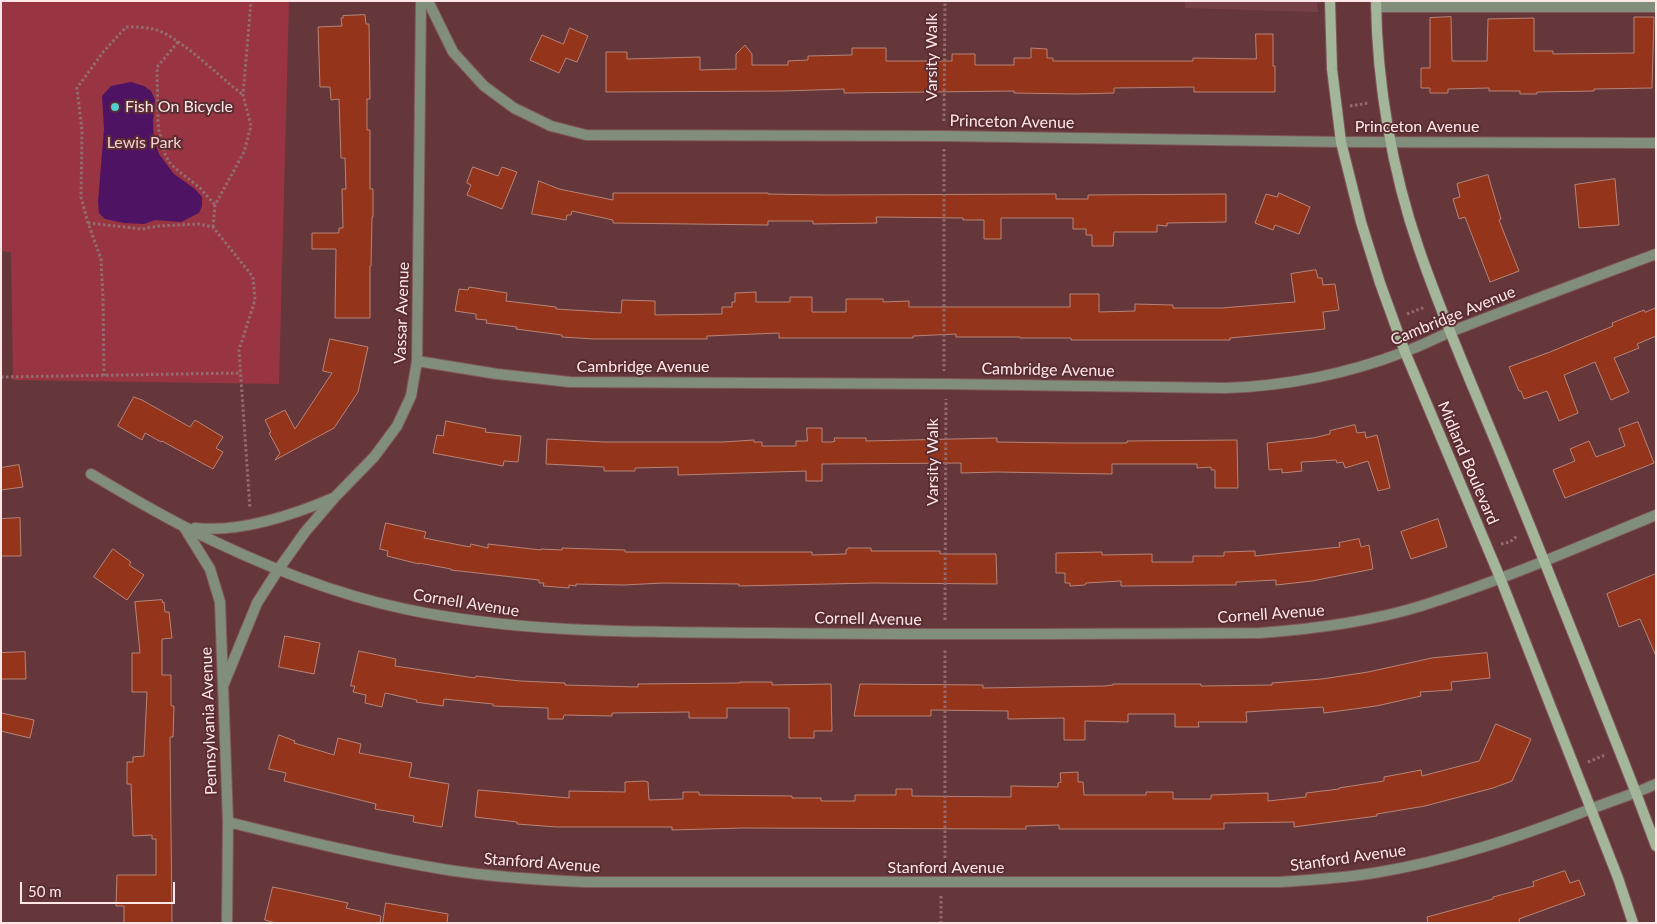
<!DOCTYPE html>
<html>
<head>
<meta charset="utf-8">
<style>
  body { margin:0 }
  #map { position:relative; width:1657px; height:924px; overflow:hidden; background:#65373b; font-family:Lato,sans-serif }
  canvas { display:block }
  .frame { position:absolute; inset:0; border:2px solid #ffe7e8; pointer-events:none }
  .scale { position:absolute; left:20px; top:882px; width:155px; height:22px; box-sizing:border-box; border:2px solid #ffe7e8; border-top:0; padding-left:6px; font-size:15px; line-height:18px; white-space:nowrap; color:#ffe7e8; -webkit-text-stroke:4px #592d31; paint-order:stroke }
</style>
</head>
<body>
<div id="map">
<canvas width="1657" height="924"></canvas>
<div class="frame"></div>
<div class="scale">50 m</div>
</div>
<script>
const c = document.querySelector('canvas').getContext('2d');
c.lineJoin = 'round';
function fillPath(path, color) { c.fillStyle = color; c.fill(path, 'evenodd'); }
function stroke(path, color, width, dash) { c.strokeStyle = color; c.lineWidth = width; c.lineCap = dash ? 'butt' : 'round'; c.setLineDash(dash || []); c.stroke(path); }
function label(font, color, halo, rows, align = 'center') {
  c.font = font + ' Lato,sans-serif'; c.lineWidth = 4; c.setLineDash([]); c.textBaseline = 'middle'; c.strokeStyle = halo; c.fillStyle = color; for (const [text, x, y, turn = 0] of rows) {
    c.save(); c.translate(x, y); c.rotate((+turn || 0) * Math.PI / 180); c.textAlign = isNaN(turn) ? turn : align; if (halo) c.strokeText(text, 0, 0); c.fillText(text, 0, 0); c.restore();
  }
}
fillPath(new Path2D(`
  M 1185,1 L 1317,1 L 1318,12 L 1185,8 Z`), '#764146');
fillPath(new Path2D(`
  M 1,1 L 289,1 L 279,384 L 13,380 L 11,252 L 1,251 Z`), '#993543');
fillPath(new Path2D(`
  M 131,82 L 144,86 L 151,91 L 155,100 L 153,121 L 154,140 L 159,154 L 174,174 L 195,189 L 202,197 L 202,206 L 199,213 L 181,222 L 155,220 L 144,224 L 124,223 L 105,219 L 99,213 L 98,202 L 104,129 L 102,96 L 111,86 Z`), '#4e1463');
const building = new Path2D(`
  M 365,15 L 366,24 L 369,24 L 370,99 L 367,99 L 367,130 L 370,130 L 370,189 L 373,189 L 373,217 L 372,217 L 371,266 L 370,266 L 370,318 L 335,318 L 336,249 L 312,249 L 312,233 L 339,233 L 339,228 L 343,228 L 342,189 L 346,189 L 345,158 L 341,158 L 339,99 L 331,100 L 330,87 L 320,87 L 318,27 L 342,26 L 341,18 L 343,18 L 343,16 Z
  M 1451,17 L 1452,61 L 1487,61 L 1488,19 L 1534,18 L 1534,51 L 1553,51 L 1553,54 L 1634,53 L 1634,17 L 1654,17 L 1652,88 L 1594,89 L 1594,91 L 1537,92 L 1537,94 L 1520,94 L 1520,91 L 1489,91 L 1489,88 L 1448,89 L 1448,93 L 1430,93 L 1430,88 L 1421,88 L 1421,68 L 1430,68 L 1430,18 Z
  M 570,28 L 588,36 L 577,62 L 566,58 L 559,73 L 530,60 L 542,35 L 563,44 Z
  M 1256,34 L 1273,34 L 1273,66 L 1275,66 L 1275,92 L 1194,92 L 1194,87 L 1114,88 L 1114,93 L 1076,94 L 1014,93 L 1014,91 L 844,93 L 844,89 L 784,91 L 606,92 L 606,52 L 627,52 L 627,59 L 700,57 L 700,70 L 736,69 L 736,54 L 745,45 L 752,54 L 752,65 L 788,65 L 788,61 L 808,60 L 808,56 L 852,55 L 852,48 L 886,48 L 886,61 L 952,61 L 952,54 L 975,54 L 975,65 L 1014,65 L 1014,58 L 1031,58 L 1031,48 L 1047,49 L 1047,58 L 1053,58 L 1053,61 L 1193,61 L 1193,58 L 1256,59 Z
  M 473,167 L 498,176 L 502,167 L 517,172 L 502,209 L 467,195 L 471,185 L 467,183 Z
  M 1488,175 L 1501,219 L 1499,220 L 1519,271 L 1490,282 L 1465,217 L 1459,219 L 1453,199 L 1460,197 L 1457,184 Z
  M 1615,179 L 1619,225 L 1579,228 L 1575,185 Z
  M 539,181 L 559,189 L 613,200 L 613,193 L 768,193 L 768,194 L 824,195 L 1056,194 L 1056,199 L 1088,199 L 1088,195 L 1226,194 L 1226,222 L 1167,223 L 1167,226 L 1157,225 L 1157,232 L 1114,232 L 1113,246 L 1092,246 L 1092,235 L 1086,235 L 1086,229 L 1073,229 L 1073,218 L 1001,218 L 1001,239 L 984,239 L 984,220 L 963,220 L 963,218 L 876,217 L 877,223 L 813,224 L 813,221 L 768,221 L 768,225 L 613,223 L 613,220 L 572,211 L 571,215 L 567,215 L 566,220 L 532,214 Z
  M 1279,193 L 1310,207 L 1299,234 L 1275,225 L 1273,230 L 1255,223 L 1266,194 L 1277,197 Z
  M 1316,270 L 1318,278 L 1322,278 L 1323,285 L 1335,284 L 1339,310 L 1323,312 L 1325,329 L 1230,338 L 1230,340 L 1071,340 L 1071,338 L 1020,338 L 1020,337 L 956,337 L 956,334 L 913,336 L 913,338 L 779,338 L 779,333 L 707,336 L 707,339 L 594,339 L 562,337 L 562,335 L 516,329 L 517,327 L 486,323 L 487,320 L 476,319 L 476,314 L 455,311 L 459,289 L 468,290 L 469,287 L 507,293 L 506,301 L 556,307 L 556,309 L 621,313 L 622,300 L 655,301 L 655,315 L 722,314 L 722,307 L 732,307 L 732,302 L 735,302 L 735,293 L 756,292 L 756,302 L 790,302 L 790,297 L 812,297 L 812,312 L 846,312 L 846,299 L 883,299 L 883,302 L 909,301 L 909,307 L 1070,307 L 1070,294 L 1099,294 L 1099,312 L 1135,311 L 1135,304 L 1173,305 L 1173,308 L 1222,308 L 1295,302 L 1291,274 Z
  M 1656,308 L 1656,336 L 1637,344 L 1639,348 L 1614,358 L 1629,392 L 1611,400 L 1595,362 L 1564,375 L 1578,413 L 1559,421 L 1547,391 L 1524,399 L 1521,391 L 1519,391 L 1509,367 L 1550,352 L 1613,326 L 1612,323 L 1644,310 L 1645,312 Z
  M 330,339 L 368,347 L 358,392 L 334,428 L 275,460 L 280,453 L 269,433 L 271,432 L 265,420 L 285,410 L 295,429 L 332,373 L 323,371 Z
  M 134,397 L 142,400 L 190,427 L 195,420 L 223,437 L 216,448 L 223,452 L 213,469 L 162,441 L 161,442 L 145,433 L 142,440 L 118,426 Z
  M 446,421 L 486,429 L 485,432 L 521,436 L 518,462 L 504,461 L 503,466 L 433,453 L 437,435 L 443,436 Z
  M 1638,422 L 1654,463 L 1565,498 L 1553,470 L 1575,461 L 1570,449 L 1589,441 L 1596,457 L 1625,446 L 1619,429 Z
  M 1355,425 L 1357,433 L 1365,432 L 1366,438 L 1377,435 L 1390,488 L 1378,491 L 1368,461 L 1345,468 L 1343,462 L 1337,463 L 1336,460 L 1301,462 L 1302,471 L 1282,473 L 1282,469 L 1269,470 L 1267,443 L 1313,438 L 1330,434 L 1330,431 Z
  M 807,428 L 822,428 L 822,442 L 832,442 L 835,441 L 834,438 L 866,438 L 866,441 L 997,438 L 997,442 L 1066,443 L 1127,443 L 1127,441 L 1237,440 L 1238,488 L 1215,488 L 1215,470 L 1211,470 L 1211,467 L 1197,468 L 1197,464 L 1112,464 L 1112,474 L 997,472 L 961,473 L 961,463 L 822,464 L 822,481 L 806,481 L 806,471 L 678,475 L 678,467 L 635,468 L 635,471 L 604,471 L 604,467 L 546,464 L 547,439 L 604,442 L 723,442 L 754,440 L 754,442 L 762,442 L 762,446 L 796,446 L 796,441 L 807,441 Z
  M 19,465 L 23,487 L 1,490 L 1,468 Z
  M 20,518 L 21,556 L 1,556 L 1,519 Z
  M 1438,519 L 1447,547 L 1411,559 L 1401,532 Z
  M 386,523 L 426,532 L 424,538 L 470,547 L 471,544 L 488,548 L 488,544 L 541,550 L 541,549 L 562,550 L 562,548 L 625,550 L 625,552 L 812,552 L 812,555 L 846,554 L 846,550 L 848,549 L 848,548 L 871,548 L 871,551 L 940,551 L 940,554 L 996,554 L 997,584 L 873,583 L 739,586 L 739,584 L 663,583 L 624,585 L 576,584 L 576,586 L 569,585 L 569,588 L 543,586 L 544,583 L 539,583 L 539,580 L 451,570 L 451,569 L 419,563 L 419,564 L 387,556 L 388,551 L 380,549 Z
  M 1359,539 L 1361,547 L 1369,545 L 1373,569 L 1312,581 L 1276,585 L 1276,580 L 1236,582 L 1236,585 L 1218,585 L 1121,586 L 1121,581 L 1086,583 L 1085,585 L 1070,586 L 1070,583 L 1065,583 L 1065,573 L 1056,573 L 1056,553 L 1102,552 L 1102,555 L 1152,554 L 1152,562 L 1193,562 L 1193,556 L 1224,556 L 1224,552 L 1255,551 L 1255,556 L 1340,547 L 1339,543 Z
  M 113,549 L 131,562 L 129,565 L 144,575 L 127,600 L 94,577 Z
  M 1656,574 L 1656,656 L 1640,619 L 1619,627 L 1607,594 Z
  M 162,600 L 163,603 L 164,602 L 165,612 L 169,612 L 172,638 L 162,639 L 162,675 L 171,675 L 171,706 L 174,706 L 173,737 L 170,737 L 172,923 L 124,923 L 124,906 L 116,906 L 117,875 L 156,875 L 156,839 L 152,839 L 152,835 L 133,836 L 131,784 L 127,784 L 127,762 L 133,762 L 133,757 L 144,756 L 147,692 L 132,692 L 132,653 L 140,653 L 135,602 Z
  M 285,636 L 320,643 L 314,674 L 279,667 Z
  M 359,651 L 396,659 L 395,666 L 475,678 L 476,676 L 520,681 L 565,683 L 565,685 L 638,687 L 638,684 L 740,683 L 740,682 L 772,682 L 772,685 L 831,684 L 832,731 L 814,731 L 814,738 L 789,738 L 789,708 L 727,708 L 727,718 L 689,718 L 689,712 L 612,713 L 612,716 L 564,715 L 563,719 L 548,719 L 548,708 L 493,706 L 493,704 L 444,699 L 443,706 L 416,702 L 417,700 L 385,693 L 382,707 L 365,703 L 366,695 L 353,692 L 355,686 L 351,686 Z
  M 25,652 L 26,679 L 1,679 L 1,653 Z
  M 1487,653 L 1490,678 L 1451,682 L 1452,690 L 1420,692 L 1421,696 L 1376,706 L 1324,713 L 1323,707 L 1246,712 L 1247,722 L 1198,722 L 1199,727 L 1175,727 L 1175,714 L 1128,714 L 1128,722 L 1085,721 L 1085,740 L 1064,740 L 1064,718 L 1008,719 L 1008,711 L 931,710 L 931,716 L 854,716 L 860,684 L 983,685 L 983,688 L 1105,686 L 1113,685 L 1113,684 L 1201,684 L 1201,686 L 1272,685 L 1272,683 L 1322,679 L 1368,672 L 1432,658 Z
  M 1,713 L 34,720 L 30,738 L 1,731 Z
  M 1496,724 L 1531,739 L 1512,781 L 1493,788 L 1425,806 L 1377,814 L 1377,816 L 1294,827 L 1294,822 L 1224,823 L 1224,829 L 1059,829 L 1059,825 L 1026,826 L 1026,829 L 742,828 L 672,830 L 672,827 L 557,827 L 517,824 L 517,822 L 475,817 L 478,790 L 569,798 L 569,791 L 625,792 L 625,782 L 644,781 L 648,782 L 649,800 L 683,799 L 683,792 L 699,792 L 699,795 L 792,796 L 792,798 L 821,798 L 821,801 L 855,801 L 855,795 L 896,795 L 896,789 L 912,789 L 912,796 L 1011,797 L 1011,786 L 1058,787 L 1058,783 L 1061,782 L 1060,773 L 1078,772 L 1078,782 L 1083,782 L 1084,795 L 1146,795 L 1146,792 L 1173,792 L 1173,799 L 1211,799 L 1211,795 L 1268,793 L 1268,801 L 1306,797 L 1306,793 L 1339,789 L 1339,788 L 1384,781 L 1384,777 L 1421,770 L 1422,776 L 1479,761 Z
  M 279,735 L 295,741 L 294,743 L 334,755 L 338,738 L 361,744 L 359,753 L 412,763 L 409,777 L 449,784 L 442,827 L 413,822 L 414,816 L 375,809 L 376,804 L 284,781 L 286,773 L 269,769 Z
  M 1565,871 L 1570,883 L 1579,880 L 1585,895 L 1519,919 L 1520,923 L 1428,923 L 1427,917 L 1493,899 L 1493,897 L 1534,886 L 1533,882 Z
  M 273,887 L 348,903 L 346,908 L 381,916 L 380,923 L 276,923 L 265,920 Z
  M 386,903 L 448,914 L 447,923 L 383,923 Z`);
fillPath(building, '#94341b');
stroke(building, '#b78477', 1);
const service = new Path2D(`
  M 1376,7 L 1656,7`);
const minor = new Path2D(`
  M 428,1 L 453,52 L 484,86 L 514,108 L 551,126 L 586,135 L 944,136 L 1341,142 L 1656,143
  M 417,361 L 497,374 L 570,382 L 946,384 L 1225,388 C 1286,386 1347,374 1404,352 C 1424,345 1443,334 1463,327 C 1527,302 1592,278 1656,254
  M 91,474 C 122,492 153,511 185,527 C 254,562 329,593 405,609 C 524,634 644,632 765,633 C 930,635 1095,634 1260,633 C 1314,629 1369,622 1421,606 C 1501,581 1578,547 1656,515
  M 184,527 L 210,569 L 220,602 L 228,822 L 227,923
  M 195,528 C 239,533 293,515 333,498
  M 223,686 L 257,603 L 278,570 L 305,532 L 335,497 L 374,457 L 397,426 L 411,396 L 417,361 L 421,1
  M 228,822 C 301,840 374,858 448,870 C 494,877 539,880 585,882 L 1280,882 C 1312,880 1343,878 1374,873 C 1448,861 1519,837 1588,810 C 1611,801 1634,794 1656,784`);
const secondary = new Path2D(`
  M 1330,1 L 1332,69 L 1341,142 L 1361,222 L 1380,283 L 1405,352 L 1501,580 L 1618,878 L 1633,923
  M 1376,1 C 1377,84 1392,171 1419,249 C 1445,325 1478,398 1508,472 C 1552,579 1594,686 1636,793 L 1656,846`);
stroke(service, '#81575a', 12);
stroke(minor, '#81575a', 12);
stroke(secondary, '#81575a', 12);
stroke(new Path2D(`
  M 178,42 L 157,67 L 158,122 L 159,132 L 164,143 L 164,152 L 169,162 L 176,169 L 200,188 L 215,205
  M 1350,106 L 1368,103
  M 944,121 L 945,1
  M 944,149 L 944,371
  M 88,223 L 142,229 L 159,226 L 199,224 L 213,227 L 253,277 L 255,300 L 239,350 L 250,509
  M 213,227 L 215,205 L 244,152 L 251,126 L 243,95 L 251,1
  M 1407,314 L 1425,307
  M 104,376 L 103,299 L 101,259 L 88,223 L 81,197 L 82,131 L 77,88 L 104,51 L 126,27 C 139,27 152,27 164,33 C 189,46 220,77 243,95
  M 1,377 L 241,373
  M 1501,544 L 1510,542 L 1517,536
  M 945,620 L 946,399
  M 1588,762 L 1605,755
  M 944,868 L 945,859 L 945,649
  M 941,896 L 941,923`), '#946c6f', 3, [2.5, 2.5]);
stroke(service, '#828e7c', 10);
stroke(minor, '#828e7c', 10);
stroke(secondary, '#a3b69a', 10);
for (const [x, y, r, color] of [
  [115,107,5,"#52cdcd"]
]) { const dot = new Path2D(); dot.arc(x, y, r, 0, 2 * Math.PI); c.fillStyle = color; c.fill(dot); stroke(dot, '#592d31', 2); }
label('16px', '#ffe7e8', '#592d31', [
  ["Varsity Walk",932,57,-90],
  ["Princeton Avenue",1012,122,1],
  ["Princeton Avenue",1417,127],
  ["Vassar Avenue",402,313,-88],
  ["Cambridge Avenue",1453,316,-22],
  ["Cambridge Avenue",643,367],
  ["Cambridge Avenue",1048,370,1],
  ["Varsity Walk",933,462,-90],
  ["Midland Boulevard",1468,463,67],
  ["Cornell Avenue",466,603,9],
  ["Cornell Avenue",1271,614,-4],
  ["Cornell Avenue",868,619,1],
  ["Pennsylvania Avenue",209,721,-92],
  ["Stanford Avenue",1348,858,-8],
  ["Stanford Avenue",542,863,4],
  ["Stanford Avenue",946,868]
]);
label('16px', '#ffe7e8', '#592d31', [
  ["Fish On Bicycle",125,107]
], 'left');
label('16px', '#f3d0d1', '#592d31', [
  ["Lewis Park",144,143]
]);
</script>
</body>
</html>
